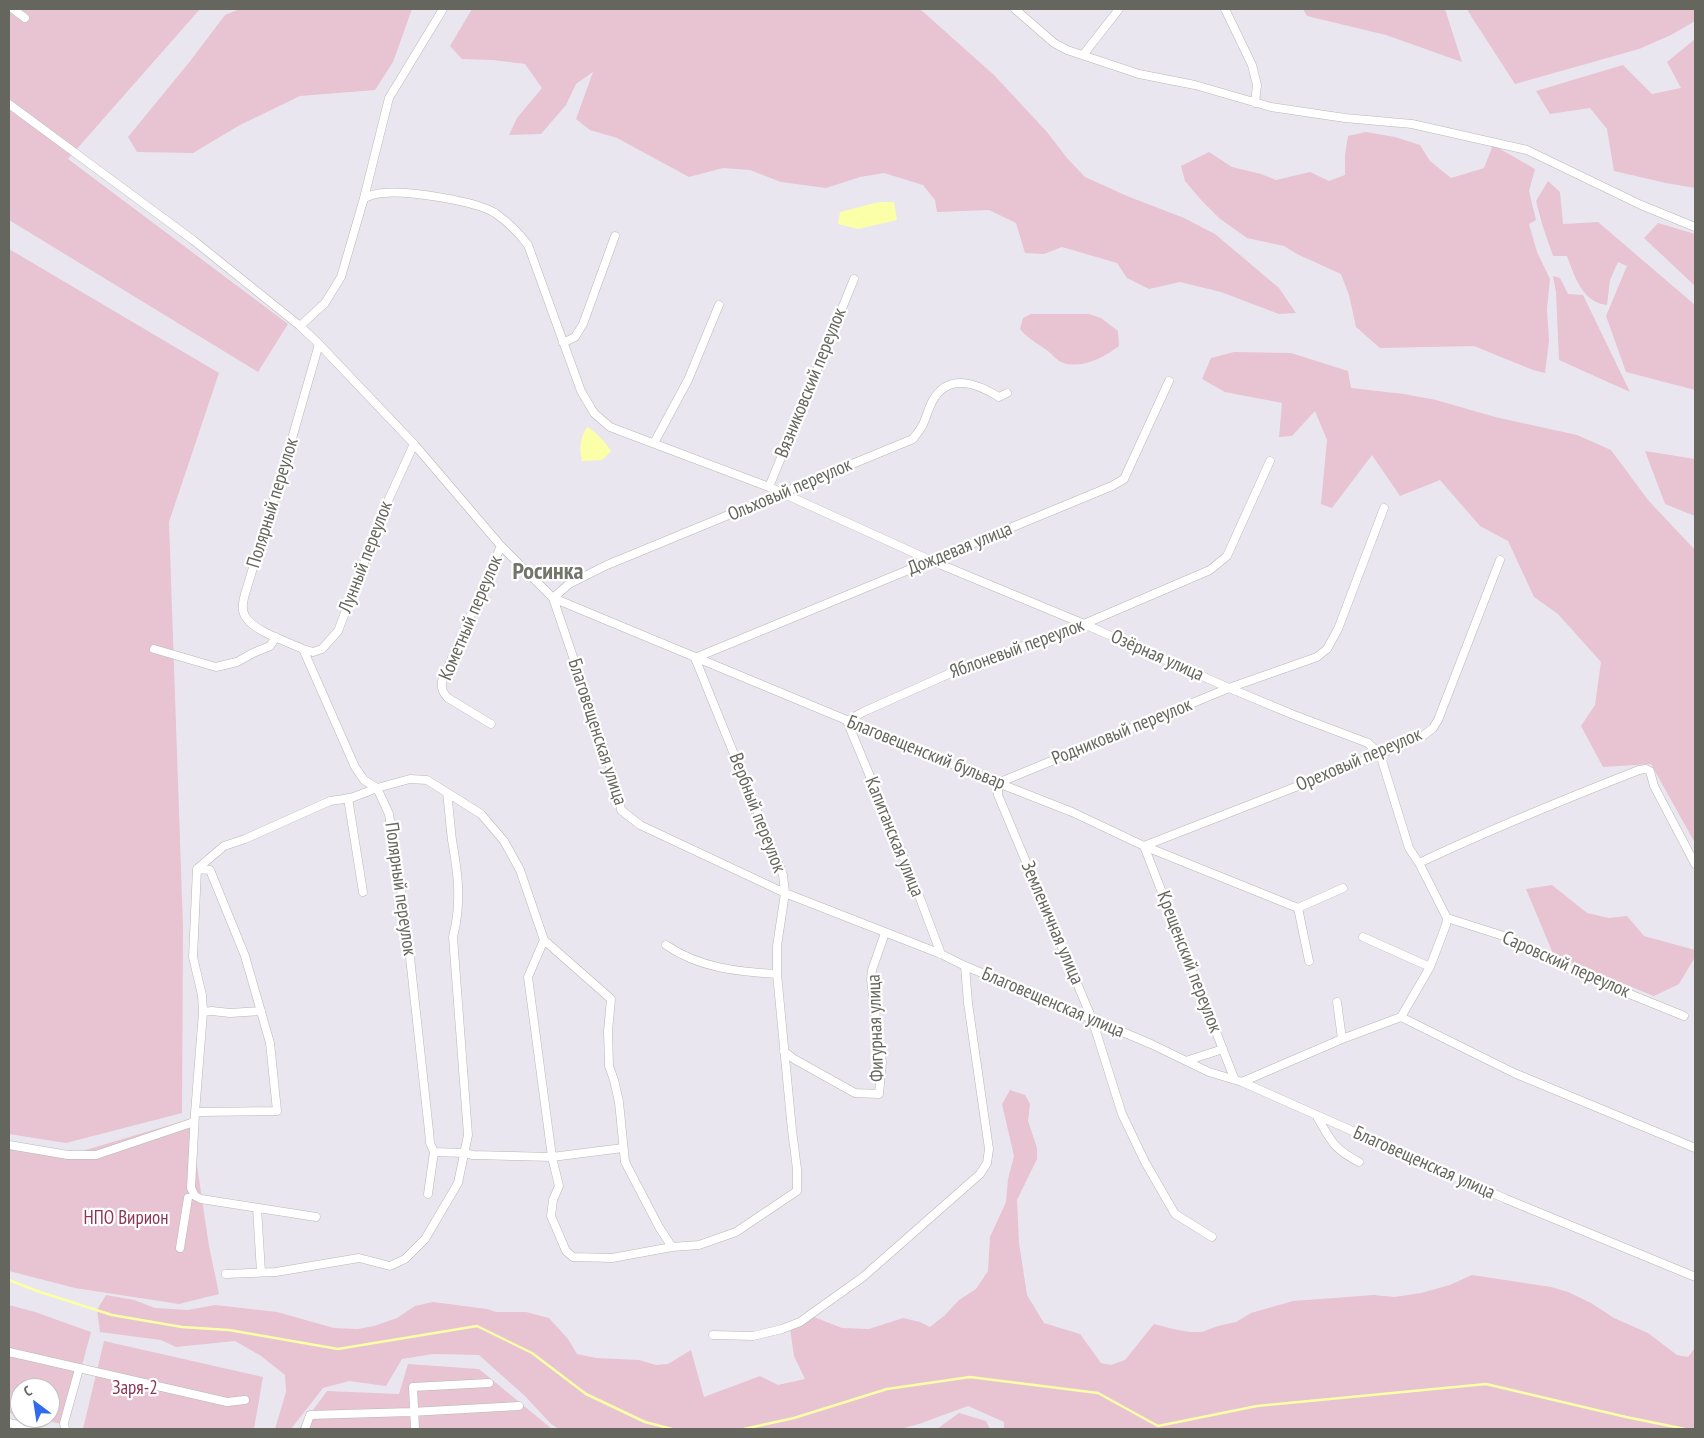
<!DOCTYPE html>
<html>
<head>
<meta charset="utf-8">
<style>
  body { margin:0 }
  #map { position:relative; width:1704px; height:1438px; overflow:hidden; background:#eae6f0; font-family:"PT Sans Narrow",sans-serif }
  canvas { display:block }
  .frame { position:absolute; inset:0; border:10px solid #65675e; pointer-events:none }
  .north { position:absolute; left:10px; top:1378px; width:50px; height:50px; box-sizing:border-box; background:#fff; border:1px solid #c1c2bf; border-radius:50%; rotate:329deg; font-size:14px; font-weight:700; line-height:20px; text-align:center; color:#65675e }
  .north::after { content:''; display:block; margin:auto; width:18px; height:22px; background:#306bec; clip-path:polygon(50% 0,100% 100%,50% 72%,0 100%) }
</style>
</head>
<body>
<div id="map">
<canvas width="1704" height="1438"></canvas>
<div class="frame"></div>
<div class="north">С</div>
</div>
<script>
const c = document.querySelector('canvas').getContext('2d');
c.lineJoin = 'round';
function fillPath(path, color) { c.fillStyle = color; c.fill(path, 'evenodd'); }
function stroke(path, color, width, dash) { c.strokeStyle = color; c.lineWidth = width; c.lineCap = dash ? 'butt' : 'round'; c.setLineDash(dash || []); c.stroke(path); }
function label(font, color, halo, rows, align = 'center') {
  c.font = font + ' "PT Sans Narrow",sans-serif'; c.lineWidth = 4.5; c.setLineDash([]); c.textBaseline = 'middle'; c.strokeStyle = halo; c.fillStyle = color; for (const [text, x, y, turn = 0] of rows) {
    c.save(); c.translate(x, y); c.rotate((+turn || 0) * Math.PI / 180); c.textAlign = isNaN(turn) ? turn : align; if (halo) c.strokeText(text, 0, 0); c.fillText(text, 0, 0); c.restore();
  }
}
fillPath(new Path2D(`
  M 9,9 L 200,9 L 68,159 L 288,324 L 258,372 L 9,220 Z
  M 240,9 L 412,9 L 393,62 L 375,90 L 300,96 L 240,125 L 193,153 L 137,152 L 128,137 L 191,60 L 225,15 Z
  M 472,9 L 920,9 L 994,75 L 1047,132 L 1067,158 L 1085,177 L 1127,196 L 1184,218 L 1215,234 L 1279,288 L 1296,313 L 1279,314 L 1221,292 L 1180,282 L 1149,289 L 1127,278 L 1117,263 L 1062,247 L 1044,254 L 1025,253 L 1016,223 L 989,210 L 937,212 L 935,200 L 923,185 L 884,173 L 860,177 L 826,188 L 781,182 L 750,170 L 723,168 L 689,177 L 617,138 L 590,130 L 576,119 L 593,72 L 576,84 L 566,105 L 541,134 L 509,135 L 517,118 L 542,88 L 525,64 L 493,60 L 462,59 L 450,46 Z
  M 1303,9 L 1445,9 L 1462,62 L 1386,35 L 1307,16 Z
  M 1467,9 L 1695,9 L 1695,21 L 1671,35 L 1639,49 L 1515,84 L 1471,16 Z
  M 1695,39 L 1695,188 L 1666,183 L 1614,171 L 1607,129 L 1590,108 L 1550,114 L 1536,91 L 1623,65 L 1652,94 L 1681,88 L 1667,62 Z
  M 1366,132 L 1395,137 L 1420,145 L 1430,161 L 1451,178 L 1484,168 L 1493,145 L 1535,169 L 1529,191 L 1536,220 L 1529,224 L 1537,252 L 1550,279 L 1547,309 L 1549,341 L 1545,373 L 1533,370 L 1474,346 L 1380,348 L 1356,327 L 1349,295 L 1341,274 L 1297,254 L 1284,246 L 1247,238 L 1219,218 L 1202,201 L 1185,181 L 1181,166 L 1209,152 L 1232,167 L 1261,174 L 1276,180 L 1310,172 L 1329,181 L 1345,175 L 1345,155 L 1348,136 Z
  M 1548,181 L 1560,192 L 1563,224 L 1598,222 L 1695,305 L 1695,390 L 1626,372 L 1606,316 L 1627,266 L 1618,262 L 1610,280 L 1607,305 C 1582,302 1575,277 1567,256 L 1553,256 L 1542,224 L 1536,201 Z
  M 1658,223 L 1695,234 L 1695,286 L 1644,238 Z
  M 9,249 L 219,373 L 169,522 L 183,927 L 182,1113 L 66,1143 L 9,1134 Z
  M 1553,276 L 1560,278 L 1568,294 L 1583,295 L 1630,392 L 1559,360 L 1556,292 Z
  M 1031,314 L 1089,314 L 1101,318 L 1118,331 L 1119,346 C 1105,357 1082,369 1064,363 C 1056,361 1052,353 1045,349 C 1037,343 1027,338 1020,329 L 1023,318 Z
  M 1234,352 L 1291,353 L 1348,371 L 1351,388 L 1404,394 L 1436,400 L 1495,417 L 1577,435 L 1611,450 L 1648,500 L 1695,550 L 1695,843 L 1651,764 L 1603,767 L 1581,726 L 1595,705 L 1601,662 L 1558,614 L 1534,597 L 1508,541 L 1480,526 L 1440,480 L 1400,496 L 1372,455 L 1332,508 L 1321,504 L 1327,440 L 1315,411 L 1292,436 L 1279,437 L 1282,403 L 1225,392 L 1202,379 L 1211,358 Z
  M 1645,451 L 1695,459 L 1695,516 L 1665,504 Z
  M 1552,885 L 1587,913 L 1609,918 L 1627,916 L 1644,936 L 1695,950 L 1695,957 L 1679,984 L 1654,996 L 1554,956 L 1526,889 Z
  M 1010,1090 L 1025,1095 L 1030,1104 L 1028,1121 L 1037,1148 L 1037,1159 L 1017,1200 L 1019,1243 L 1027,1295 L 1044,1323 L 1080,1334 L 1101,1363 L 1111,1365 L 1125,1360 L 1154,1324 L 1173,1329 L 1190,1332 L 1202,1332 L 1218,1326 L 1236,1322 L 1251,1313 L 1293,1301 L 1374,1295 L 1394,1297 L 1421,1293 L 1450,1285 L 1472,1275 L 1551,1287 L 1568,1292 L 1591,1303 L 1614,1318 L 1648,1333 L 1677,1355 L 1688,1357 L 1695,1348 L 1695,1429 L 1004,1429 L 1004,1422 L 968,1406 L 919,1424 L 900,1429 L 559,1429 L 551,1424 L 526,1397 L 479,1355 L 433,1354 L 402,1359 L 386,1386 L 349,1381 L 323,1388 L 291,1429 L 275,1429 L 286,1392 L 285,1375 L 261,1356 L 235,1341 L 176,1347 L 161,1340 L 100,1332 L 97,1310 L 106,1295 L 134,1300 L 155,1308 L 188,1310 L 215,1305 L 277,1312 L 334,1328 L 358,1329 L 374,1326 L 397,1318 L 415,1306 L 433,1302 L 487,1309 L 496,1312 L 526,1312 L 549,1318 L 568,1339 L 577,1354 L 596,1358 L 639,1360 L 656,1365 L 668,1364 L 691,1350 L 704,1397 L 760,1376 L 778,1385 L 805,1379 L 794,1356 L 789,1322 L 814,1317 L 842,1328 L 869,1329 L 903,1318 L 920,1322 L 930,1327 L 944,1316 L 959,1300 L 976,1289 L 988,1271 L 990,1237 L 1006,1202 L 1008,1179 L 1014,1156 L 1002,1104 Z
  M 190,1119 L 209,1246 L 219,1294 L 179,1304 L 75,1288 L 9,1271 L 9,1145 L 79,1152 Z
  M 9,1305 L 35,1312 L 91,1332 L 66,1425 L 34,1418 L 50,1418 L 50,1388 L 20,1388 L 20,1415 L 9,1413 Z
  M 104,1341 L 263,1377 L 254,1429 L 83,1429 Z
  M 408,1364 L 479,1369 L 552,1429 L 299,1429 L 327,1391 L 399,1394 Z
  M 959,1413 L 986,1421 L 990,1429 L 937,1429 Z`), '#e8c3d1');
fillPath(new Path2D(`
  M 879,202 L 894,202 L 897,220 L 858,229 L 838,224 L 840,212 Z
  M 587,427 C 593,429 608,445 611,451 L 602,460 L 582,461 C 579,448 580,438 587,427 Z`), '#fbffa7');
stroke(new Path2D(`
  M 9,1280 L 37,1291 L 112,1315 L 182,1327 L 229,1330 L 338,1349 L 477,1326 L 532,1353 L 586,1394 L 645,1422 L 672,1429
  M 744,1429 L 794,1418 L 887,1389 L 970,1377 L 1098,1393 L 1158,1426 L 1257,1406 L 1486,1384 L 1626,1417 L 1685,1429`), '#fbffa7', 2.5);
const minor = new Path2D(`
  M 13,9 L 25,18
  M 1015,9 L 1054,43 L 1067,50 L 1139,74 L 1195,85 L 1271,107 L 1345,118 L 1412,124 L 1527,150 L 1641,205 L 1695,227
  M 1225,9 L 1252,65 L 1257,85 L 1255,103
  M 1083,55 L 1119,9
  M 9,104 L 193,240 L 300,326 L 319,344 L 414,444 L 501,546 L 553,598 L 998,783 L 1072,812 L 1144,846 L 1298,908
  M 364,198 L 389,98 L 443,9
  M 300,326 L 325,303 L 341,277 L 364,198 C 370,196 376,193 383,193 C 406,190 476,201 495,213 C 508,222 519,233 528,245 L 581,391 L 594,413 L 610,427 L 769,487 L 932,561 L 1084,624 L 1229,688 L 1294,715 L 1368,743 L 1380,754 L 1409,848 L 1419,863 L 1447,918
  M 563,343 L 575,337 L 583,324 L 615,236
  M 319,344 L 285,463 L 245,594 C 243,602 241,609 245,616 C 253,631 288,642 303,649 L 355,767 L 364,780 L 377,788 L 389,814 L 407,930 L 429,1131 L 430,1143 L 434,1152 L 464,1153 L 473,1155 L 552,1157 L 623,1148
  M 654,443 L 688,380 L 719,305
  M 769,487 L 854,279
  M 553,598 L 607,757 L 619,796 L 621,810 L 640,825 L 785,893 L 941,954 L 965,966 L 1092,1019 L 1151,1044 L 1209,1072 L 1242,1082 L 1506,1199 L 1693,1276
  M 553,598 L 569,584 L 607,565 L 913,439 C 917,433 922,428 924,422 C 927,415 929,407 933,400 C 949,372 978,384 999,397 L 1007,393
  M 154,649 L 216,667 L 237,662 L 253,653 L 270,646 L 276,637
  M 303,649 L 313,652 L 322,649 L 338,631 L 387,503 L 414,444
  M 491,724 L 448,698 C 443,693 441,689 442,681 L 501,546
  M 348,798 L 363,892
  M 1419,863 C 1491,829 1565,799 1639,770 L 1646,769 L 1650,771 L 1654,786 L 1695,864
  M 1298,908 L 1309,961
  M 1298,908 L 1343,888
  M 1447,918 L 1513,939 L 1575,972 L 1684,1016
  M 1363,937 L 1430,967
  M 544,940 L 528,977 L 552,1157 L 559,1186 L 553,1200 L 551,1216 L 566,1251 L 573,1257 L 612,1258 L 672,1247 L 699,1245 L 736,1232 L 797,1191 L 797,1169 L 792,1130 L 777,974 L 777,946 L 785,893 L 783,875 L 695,658 L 1112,486 L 1124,479 L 1169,381
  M 666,945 C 699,968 739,972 777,974
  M 941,954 L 915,885 L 847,721 L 863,712 L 962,668 L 1084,624 L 1210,570 L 1227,556 L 1270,461
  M 1337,1002 L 1342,1039
  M 203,1012 L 212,1011 L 230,1013 L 261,1011
  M 1401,1017 L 1514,1073 L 1695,1148
  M 784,1051 L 794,1059 L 855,1093 L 879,1094 L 882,1062 L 871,980 L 872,970 L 885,933
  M 1186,1061 L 1223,1049
  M 1234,1078 L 1144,846 L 1380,754 L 1424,735 L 1433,728 L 1438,720 L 1500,560
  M 1242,1082 L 1342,1039 L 1401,1017 L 1430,967 L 1446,925 L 1447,918
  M 195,1113 L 200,1112 L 277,1111 L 270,1043 L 245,956 L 210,870 L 197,869
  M 1316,1115 C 1331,1140 1332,1148 1359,1162
  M 9,1145 L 68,1155 L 96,1155 L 194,1122
  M 428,1194 L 434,1152
  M 257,1208 L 261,1272
  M 316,1217 L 201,1199 L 195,1196 L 191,1188 L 195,1113 L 203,1012 L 202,995 L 193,957 L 197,869 L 224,846 L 245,839 L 330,801 L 351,798 L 377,788 L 410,779 L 427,780 L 481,814 L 504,841 L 520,870 L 544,940 L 611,999 L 608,1031 L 609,1066 L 614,1080 L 619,1102 L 625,1162 L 659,1227 L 672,1247
  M 1212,1237 L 1175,1214 L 1145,1162 L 1122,1114 L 1092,1019 L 998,795 L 998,783 L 1229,688 L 1317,657 L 1327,649 L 1338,629 L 1384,508
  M 180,1248 L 188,1198
  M 226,1274 L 276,1272 L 359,1258 L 390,1266 L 405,1259 L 425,1239 L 458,1183 L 468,1135 L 453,937 C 462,902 458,874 452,840 C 450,824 449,808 447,793
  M 713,1335 L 753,1336 L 782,1329 L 800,1322 L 863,1277 L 980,1174 L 987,1163 L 989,1149 L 968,1003 L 965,966
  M 9,1352 L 227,1402 L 245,1400
  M 9,1423 L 36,1429
  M 65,1429 L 64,1423 L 79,1369
  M 305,1429 L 310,1415 L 411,1412 L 519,1406
  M 415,1429 L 413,1387 L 489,1383`);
stroke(minor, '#b7b9b1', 9);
stroke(minor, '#fff', 8);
label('19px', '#65675e', '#fff', [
  ["Вязниковский переулок",811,383,-68],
  ["Ольховый переулок",790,490,-23],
  ["Полярный переулок",273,503,-73],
  ["Дождевая улица",960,549,-22],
  ["Лунный переулок",366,557,-69],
  ["Кометный переулок",471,618,-67],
  ["Яблоневый переулок",1017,649,-20],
  ["Озёрная улица",1157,656,24],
  ["Благовещенская улица",597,732,72],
  ["Родниковый переулок",1122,732,-22],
  ["Благовещенский бульвар",926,753,22],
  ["Ореховый переулок",1359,760,-23],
  ["Вербный переулок",757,813,69],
  ["Капитанская улица",894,837,68],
  ["Полярный переулок",400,889,82],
  ["Земленичная улица",1052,923,67],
  ["Крещенский переулок",1189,962,69],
  ["Саровский переулок",1566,965,24],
  ["Благовещенская улица",1053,1003,23],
  ["Фигурная улица",876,1028,-92],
  ["Благовещенская улица",1424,1163,24]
]);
label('19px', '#8d3654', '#fff', [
  ["НПО Вирион",126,1219],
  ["Заря-2",135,1389]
]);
label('bold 24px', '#73746a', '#fff', [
  ["Росинка",548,572]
]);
</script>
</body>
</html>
